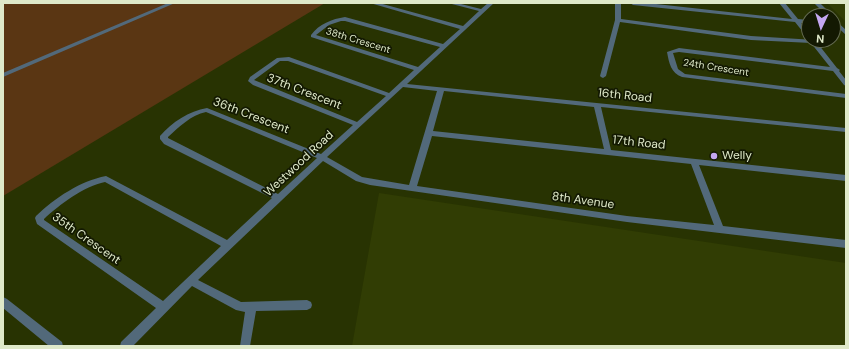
<!DOCTYPE html>
<html>
<head>
<meta charset="utf-8">
<style>
  body { margin:0 }
  #map { position:relative; width:849px; height:349px; overflow:hidden; background:#283302; font-family:"DM Sans",sans-serif }
  canvas { display:block }
  .frame { position:absolute; inset:0; border:4px solid #dfe9c9; pointer-events:none }
  .north { position:absolute; left:801px; top:8px; width:40px; height:40px; box-sizing:border-box; background:#131902; border:1px solid #656c52; border-radius:50%; rotate:184deg; font-size:11px; font-weight:700; line-height:16px; text-align:center; color:#dfe9c9 }
  .north::after { content:''; display:block; margin:auto; width:14px; height:18px; background:#c4a7f1; clip-path:polygon(50% 0,100% 100%,50% 72%,0 100%) }
</style>
</head>
<body>
<div id="map">
<canvas width="849" height="349"></canvas>
<div class="frame"></div>
<div class="north">N</div>
</div>
<script>
const c = document.querySelector('canvas').getContext('2d');
c.lineJoin = 'round';
function fillPath(path, color) { c.fillStyle = color; c.fill(path, 'evenodd'); }
function stroke(path, color, width, dash) { c.strokeStyle = color; c.lineWidth = width; c.lineCap = dash ? 'butt' : 'round'; c.setLineDash(dash || []); c.stroke(path); }
function label(font, color, halo, rows, align = 'center') {
  c.font = font + ' "DM Sans",sans-serif'; c.lineWidth = 3.5; c.setLineDash([]); c.textBaseline = 'middle'; c.strokeStyle = halo; c.fillStyle = color; for (const [text, x, y, turn = 0] of rows) {
    c.save(); c.translate(x, y); c.rotate((+turn || 0) * Math.PI / 180); c.textAlign = isNaN(turn) ? turn : align; if (halo) c.strokeText(text, 0, 0); c.fillText(text, 0, 0); c.restore();
  }
}
fillPath(new Path2D(`
  M 827,3 L 846,3 L 846,22 Z
  M 379,193 L 846,263 L 846,346 L 352,346 Z`), '#313d04');
fillPath(new Path2D(`
  M 3,3 L 325,3 L 3,196 Z`), '#5a3613');
fillPath(new Path2D(`
  M 168,3 L 175,3 L 3,77 L 3,73 Z
  M 370,3 L 379,3 L 463,26 L 479,11 L 448,3 L 457,3 L 481,9 L 488,3 L 494,3 L 407,84 L 846,128 L 846,132 L 601,107 L 611,150 L 846,175 L 846,181 L 699,165 L 723,226 L 846,240 L 846,248 L 627,222 L 370,185 L 356,181 L 323,161 L 198,280 L 241,302 L 307,300 L 311,302 L 312,305 L 311,308 L 307,310 L 256,311 L 250,346 L 240,346 L 245,312 L 236,310 L 192,286 L 133,346 L 120,346 L 121,342 L 156,308 L 37,224 L 35,218 L 36,216 C 55,198 80,181 106,176 L 227,240 L 272,198 L 164,144 L 160,139 L 160,136 C 172,122 189,111 207,108 L 321,154 L 353,125 L 253,85 L 248,81 L 250,77 L 277,58 L 289,57 L 389,93 L 414,70 L 311,37 L 311,35 C 319,24 332,19 345,17 L 443,44 L 460,29 ZM 341,21 L 345,21 L 440,47 L 418,67 L 316,35 L 329,25 ZM 280,61 L 288,61 L 386,96 L 357,122 L 254,80 ZM 403,87 L 437,91 L 409,185 L 362,177 L 327,157 ZM 444,91 L 594,107 L 604,149 L 433,131 ZM 206,112 L 317,158 L 278,194 L 168,138 L 168,137 C 179,127 191,115 206,112 ZM 432,136 L 691,164 L 714,225 L 627,216 L 417,186 ZM 105,182 L 221,246 L 163,301 L 44,220 L 44,219 C 59,205 84,186 105,182 Z
  M 615,3 L 621,3 L 621,19 L 751,36 L 815,40 L 837,68 L 840,70 L 839,71 L 846,80 L 846,86 L 844,85 L 833,71 L 679,52 L 673,53 L 678,69 L 685,74 L 846,94 L 846,98 L 682,77 C 671,73 669,63 667,52 L 679,48 L 830,67 L 811,43 L 751,40 L 620,22 L 606,76 L 603,78 L 601,77 L 600,76 L 615,20 Z
  M 630,3 L 647,3 L 792,19 L 779,3 L 785,3 L 798,19 L 809,20 L 809,24 L 801,23 L 809,32 L 809,38 L 807,37 L 795,22 L 633,5 Z
  M 814,3 L 820,3 L 833,16 L 827,16 Z
  M 833,18 L 846,30 L 846,35 L 833,23 Z
  M 3,297 L 7,299 L 62,342 L 63,346 L 49,346 L 3,308 Z`), '#52697a');
for (const [x, y, r, color] of [
  [714,156,4,"#c4a7f1"]
]) { const dot = new Path2D(); dot.arc(x, y, r, 0, 2 * Math.PI); c.fillStyle = color; c.fill(dot); stroke(dot, '#131902', 1.5); }
label('10px', '#dfe9c9', '#131902', [
  ["38th Crescent",358,41,17],
  ["24th Crescent",716,68,9]
]);
label('12px', '#dfe9c9', '#131902', [
  ["37th Crescent",304,92,21],
  ["16th Road",625,96,6],
  ["36th Crescent",251,116,21],
  ["17th Road",639,143,6],
  ["Westwood Road",299,164,-43],
  ["8th Avenue",583,201,8],
  ["35th Crescent",86,239,35]
]);
label('12px', '#dfe9c9', '#131902', [
  ["Welly",722,156]
], 'left');
</script>
</body>
</html>
